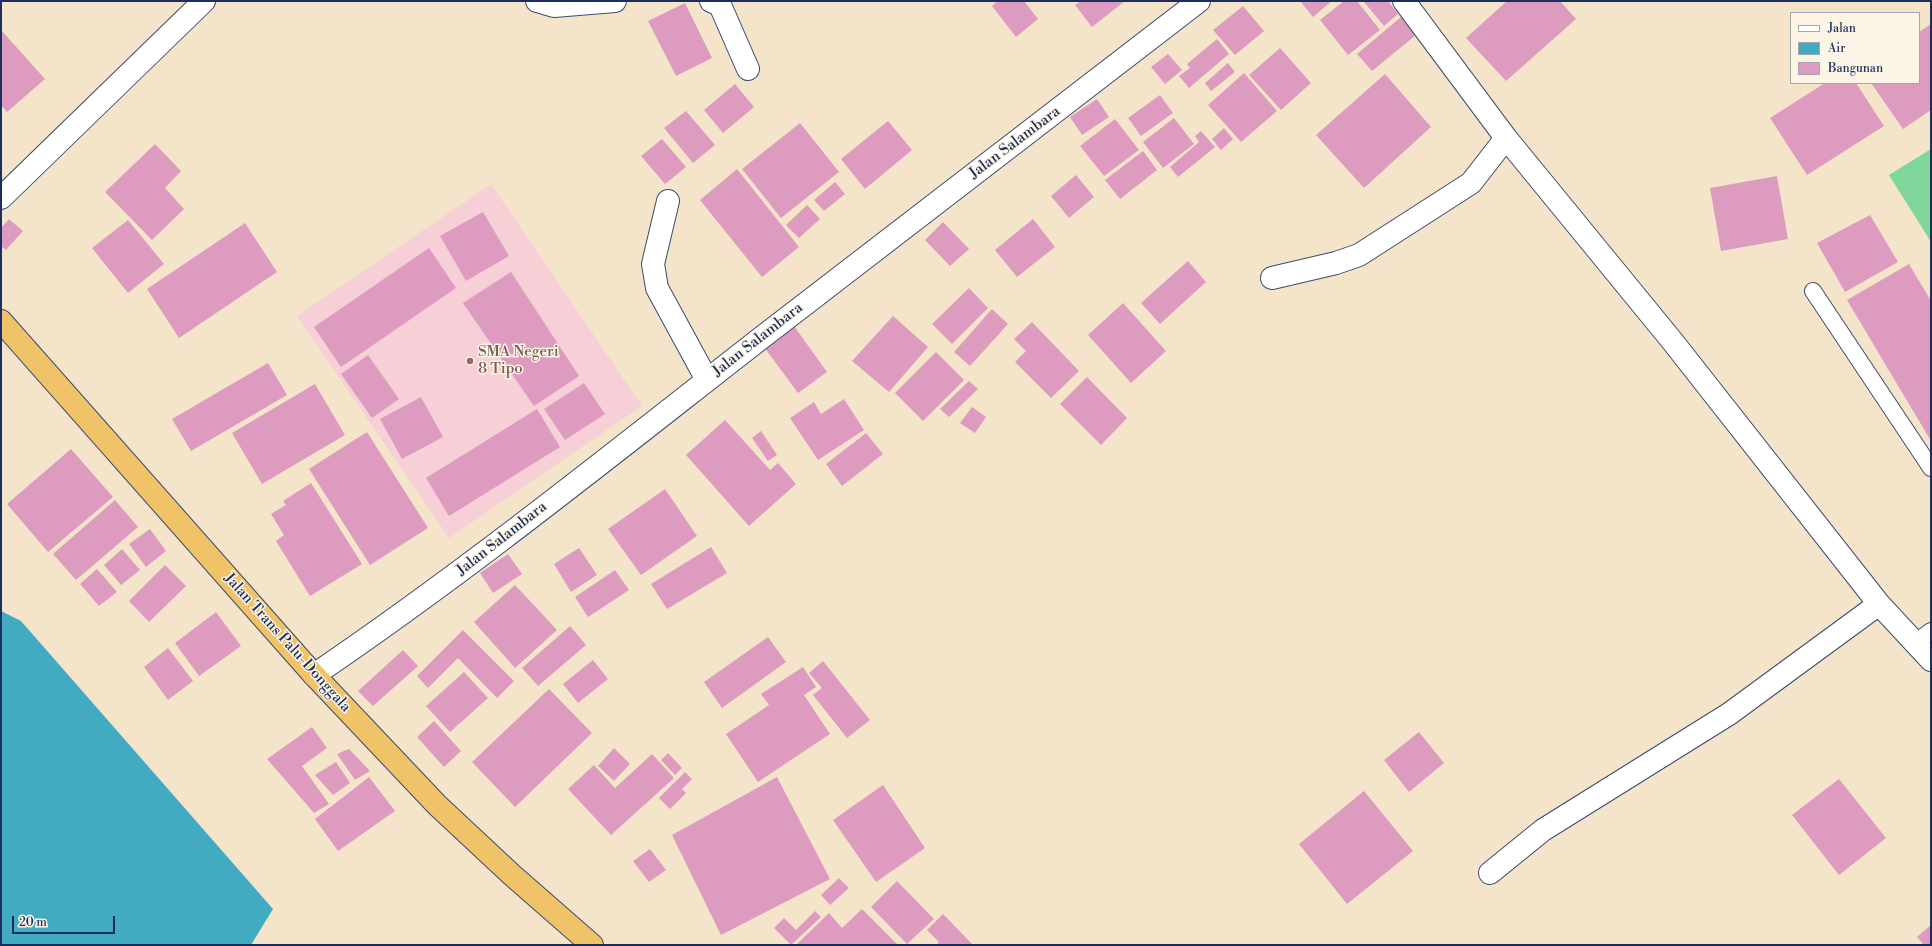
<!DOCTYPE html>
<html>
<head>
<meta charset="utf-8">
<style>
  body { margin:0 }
  #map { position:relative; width:1932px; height:946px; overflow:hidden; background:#f4e5ca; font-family:"Libre Bodoni",serif }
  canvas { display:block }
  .frame { position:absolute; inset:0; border:2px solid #1b2f5e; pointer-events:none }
  .legend { position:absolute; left:1790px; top:12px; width:130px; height:72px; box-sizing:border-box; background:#fcf5e5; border:1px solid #a2a6af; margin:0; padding:5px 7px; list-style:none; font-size:12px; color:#1b2f5e }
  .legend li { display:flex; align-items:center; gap:8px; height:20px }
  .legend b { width:20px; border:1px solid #a2a6af }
  .scale { position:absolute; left:12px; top:916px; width:103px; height:18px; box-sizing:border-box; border:2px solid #1b2f5e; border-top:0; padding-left:5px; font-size:12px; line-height:14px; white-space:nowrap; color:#1b2f5e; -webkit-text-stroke:3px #fcf5e5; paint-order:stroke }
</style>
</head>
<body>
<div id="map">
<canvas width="1932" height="946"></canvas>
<div class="frame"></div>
<ul class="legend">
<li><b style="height:5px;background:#fff"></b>Jalan</li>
<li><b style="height:11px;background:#42abc2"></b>Air</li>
<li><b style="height:11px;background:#dd9bc0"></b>Bangunan</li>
</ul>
<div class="scale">20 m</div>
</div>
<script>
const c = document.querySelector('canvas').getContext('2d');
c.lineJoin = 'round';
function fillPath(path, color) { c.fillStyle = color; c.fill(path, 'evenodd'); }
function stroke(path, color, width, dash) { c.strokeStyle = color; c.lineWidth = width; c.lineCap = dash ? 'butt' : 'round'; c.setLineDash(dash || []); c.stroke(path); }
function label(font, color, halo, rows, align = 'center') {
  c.font = font + ' "Libre Bodoni",serif'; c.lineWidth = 3; c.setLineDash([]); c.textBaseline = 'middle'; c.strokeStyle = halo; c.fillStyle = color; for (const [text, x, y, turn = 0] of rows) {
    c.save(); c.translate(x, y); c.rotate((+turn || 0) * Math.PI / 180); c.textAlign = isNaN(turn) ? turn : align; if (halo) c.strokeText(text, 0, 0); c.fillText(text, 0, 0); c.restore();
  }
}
fillPath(new Path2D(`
  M 491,184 L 642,406 L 449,538 L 297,316 Z`), '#f6cfd7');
fillPath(new Path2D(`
  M 1931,149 L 1931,242 L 1889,175 Z`), '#7ed69b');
fillPath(new Path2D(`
  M 1,611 L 21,621 L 273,909 L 251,945 L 1,945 Z`), '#42abc2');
fillPath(new Path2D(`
  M 998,1 L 1024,1 L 1038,19 L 1016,37 L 992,6 Z
  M 1081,1 L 1125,1 L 1092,27 L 1075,5 Z
  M 1300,1 L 1332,1 L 1313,17 Z
  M 1344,1 L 1357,1 L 1380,30 L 1348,55 L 1320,20 Z
  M 1365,1 L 1388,1 L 1398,14 L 1384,26 L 1364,2 Z
  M 1507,1 L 1560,1 L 1576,19 L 1506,81 L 1466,38 Z
  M 685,3 L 712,58 L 676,76 L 648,21 Z
  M 1243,6 L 1264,31 L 1235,55 L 1213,30 Z
  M 1401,17 L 1416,35 L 1372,71 L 1357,54 Z
  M 1931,24 L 1931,110 L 1903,129 L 1871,83 L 1919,83 L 1919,32 Z
  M 1,30 L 45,79 L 7,112 L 1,105 Z
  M 1217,39 L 1229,54 L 1189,88 L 1179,76 L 1190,68 L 1187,64 Z
  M 1280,48 L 1311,83 L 1281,110 L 1249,75 Z
  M 1168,54 L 1182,70 L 1165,84 L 1151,67 Z
  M 1228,63 L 1235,72 L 1211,91 L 1205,83 Z
  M 1244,73 L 1277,111 L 1241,142 L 1208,105 Z
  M 1385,74 L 1431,127 L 1364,188 L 1316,135 Z
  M 1825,83 L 1856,83 L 1884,126 L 1807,175 L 1770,118 Z
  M 735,84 L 754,107 L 723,133 L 704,110 Z
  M 1160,95 L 1173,113 L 1141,136 L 1128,118 Z
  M 1097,99 L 1109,117 L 1082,135 L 1070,117 Z
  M 686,111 L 715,145 L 693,163 L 664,128 Z
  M 1174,118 L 1194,144 L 1163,168 L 1143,142 Z
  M 1115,119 L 1139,150 L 1104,176 L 1080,146 Z
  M 888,121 L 912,150 L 865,189 L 841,159 Z
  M 800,123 L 839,172 L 781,218 L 742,169 Z
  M 1224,128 L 1233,139 L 1221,150 L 1212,139 Z
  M 1201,131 L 1215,147 L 1178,177 L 1170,167 L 1199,142 L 1195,136 Z
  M 662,139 L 686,167 L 665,184 L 641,156 Z
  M 155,144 L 181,171 L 165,188 L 184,209 L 152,240 L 105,192 Z
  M 1143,151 L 1157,170 L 1120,199 L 1105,180 Z
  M 737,169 L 799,247 L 762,277 L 700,200 Z
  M 1076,175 L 1094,197 L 1069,218 L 1051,196 Z
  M 1777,176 L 1788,239 L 1721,251 L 1710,188 Z
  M 835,182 L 845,194 L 824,211 L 814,200 Z
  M 807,205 L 820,219 L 799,238 L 786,225 Z
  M 483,212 L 509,256 L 466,281 L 440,236 Z
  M 1870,215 L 1898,262 L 1845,292 L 1817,243 Z
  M 9,219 L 23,231 L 6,250 L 1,246 L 1,228 Z
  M 1033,219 L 1055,247 L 1017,277 L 995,250 Z
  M 128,220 L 164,264 L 128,293 L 92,248 Z
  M 943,222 L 969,249 L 950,266 L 925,240 Z
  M 245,223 L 277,272 L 179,338 L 147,289 Z
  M 429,248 L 456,288 L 341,367 L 314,327 Z
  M 1188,261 L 1206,282 L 1160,324 L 1141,303 Z
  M 1909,264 L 1931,301 L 1931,441 L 1847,300 Z
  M 511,272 L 579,376 L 534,406 L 463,303 Z
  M 969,288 L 988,308 L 952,344 L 932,324 Z
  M 1123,303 L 1166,351 L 1131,383 L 1088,335 Z
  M 992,309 L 1008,324 L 970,366 L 954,352 Z
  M 893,316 L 928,347 L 889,392 L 852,361 Z
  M 1032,322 L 1079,371 L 1051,398 L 1015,362 L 1026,351 L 1014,339 Z
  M 794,326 L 827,372 L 798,393 L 764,347 Z
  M 936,352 L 964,380 L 923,421 L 895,393 Z
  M 368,355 L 399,399 L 372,418 L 341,374 Z
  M 268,363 L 287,395 L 191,451 L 172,419 Z
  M 1087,377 L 1127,418 L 1101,445 L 1060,404 Z
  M 969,381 L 978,389 L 949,417 L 940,409 Z
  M 584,383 L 605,414 L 565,440 L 544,409 Z
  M 315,384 L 345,435 L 262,484 L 232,433 Z
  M 421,397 L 443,437 L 402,459 L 380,419 Z
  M 844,399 L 864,430 L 818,460 L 790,418 L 814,402 L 821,414 Z
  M 972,407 L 986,417 L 975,433 L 960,423 Z
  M 537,409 L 560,447 L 449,516 L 426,478 Z
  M 725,420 L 770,470 L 778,463 L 796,484 L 749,526 L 686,455 Z
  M 761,431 L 777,455 L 768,461 L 752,438 Z
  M 367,432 L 428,528 L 370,565 L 309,469 Z
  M 866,433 L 883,454 L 842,486 L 826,464 Z
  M 71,449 L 113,497 L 48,552 L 7,504 Z
  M 311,483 L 362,564 L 310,596 L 276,541 L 284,535 L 271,514 L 286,505 L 283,501 Z
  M 665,489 L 697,536 L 641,575 L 608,529 Z
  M 115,500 L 138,527 L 76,580 L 53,554 Z
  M 150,529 L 166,551 L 146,567 L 129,544 Z
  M 711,547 L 727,573 L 667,609 L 651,584 Z
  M 579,548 L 597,575 L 571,592 L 554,564 Z
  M 122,549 L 140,570 L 121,585 L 104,565 Z
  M 508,554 L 522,574 L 493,593 L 480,573 Z
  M 165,565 L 186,586 L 149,622 L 129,601 Z
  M 97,569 L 117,592 L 99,606 L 80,584 Z
  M 615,570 L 629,590 L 588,617 L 575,597 Z
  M 515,585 L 557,630 L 515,668 L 474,622 Z
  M 216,612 L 241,646 L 199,676 L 175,643 Z
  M 570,626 L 586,645 L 538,686 L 522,668 Z
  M 463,630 L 514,681 L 497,698 L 458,658 L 428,688 L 417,676 Z
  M 768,637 L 786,662 L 722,708 L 704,682 Z
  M 168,648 L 193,681 L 168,700 L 144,667 Z
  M 403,650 L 418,666 L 373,706 L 358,691 Z
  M 593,660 L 608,679 L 578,703 L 563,684 Z
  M 823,661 L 870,720 L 847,738 L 813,695 L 822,688 L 809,673 Z
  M 803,667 L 816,687 L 804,695 L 830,734 L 758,782 L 726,734 L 769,705 L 761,694 Z
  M 464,672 L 488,698 L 450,732 L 426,706 Z
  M 549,689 L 592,733 L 515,807 L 472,762 Z
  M 434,721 L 461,751 L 444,767 L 417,737 Z
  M 312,727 L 327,748 L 302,766 L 329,804 L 314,813 L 267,759 Z
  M 1419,732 L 1444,763 L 1409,792 L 1384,760 Z
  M 614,748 L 630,764 L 614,781 L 598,766 Z
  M 349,749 L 370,771 L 355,780 L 337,754 Z
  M 668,753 L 682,768 L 675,775 L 661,760 Z
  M 652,754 L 674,778 L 611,835 L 568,789 L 594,765 L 615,788 Z
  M 336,762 L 350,783 L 333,795 L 315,775 Z
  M 685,772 L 692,779 L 682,789 L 686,793 L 670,809 L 659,798 Z
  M 369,777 L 395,811 L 338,851 L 315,819 Z
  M 777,777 L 830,879 L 721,935 L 672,835 Z
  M 1839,779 L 1886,838 L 1839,875 L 1792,815 Z
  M 883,785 L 925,848 L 876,882 L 833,820 Z
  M 1364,791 L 1413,851 L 1347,904 L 1299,844 Z
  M 650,849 L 666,870 L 649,882 L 633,861 Z
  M 839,878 L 849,888 L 830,905 L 821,895 Z
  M 897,881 L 934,919 L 907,944 L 871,907 Z
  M 862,909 L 898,945 L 796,945 L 829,913 L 842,928 Z
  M 815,911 L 821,917 L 791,945 L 774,928 L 784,918 L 796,930 Z
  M 943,914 L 973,945 L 936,945 L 939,942 L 927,930 Z
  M 1931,925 L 1931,945 L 1924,945 L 1917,937 Z`), '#dd9bc0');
const service = new Path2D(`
  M 1813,291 L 1931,468
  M 1915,643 L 1931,631`);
const minor = new Path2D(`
  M 537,1 L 554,6 L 615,1
  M 711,1 L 720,5 L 748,69
  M 1404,1 L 1506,138 L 1673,342 L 1879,604 L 1931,660
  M 1,198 L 204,1
  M 668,201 L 653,264 L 657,288 L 707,380
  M 1272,278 L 1336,263 L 1359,255 L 1471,183 L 1506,138
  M 314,675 C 469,570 616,451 765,335 C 909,223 1055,113 1199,1
  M 1490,873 L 1543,830 L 1729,714 L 1879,604`);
const trunk = new Path2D(`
  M 1,321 L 314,675 L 437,805 L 512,875 L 592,945`);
stroke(service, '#3c4a6e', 18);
stroke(minor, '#3c4a6e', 24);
stroke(trunk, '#3c4a6e', 24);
stroke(service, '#fff', 16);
stroke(minor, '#fff', 22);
stroke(trunk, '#f0c369', 22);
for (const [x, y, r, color] of [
  [470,361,4,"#8d6e63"]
]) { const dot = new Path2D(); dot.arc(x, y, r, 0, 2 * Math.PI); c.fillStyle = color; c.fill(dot); stroke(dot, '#fcf5e5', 1.5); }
label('15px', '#1b2f5e', '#fcf5e5', [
  ["Jalan Salambara",1015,143,-37],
  ["Jalan Salambara",758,340,-38],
  ["Jalan Salambara",502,539,-38],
  ["Jalan Trans Palu-Donggala",287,643,48]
]);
label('15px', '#785e54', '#fcf5e5', [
  ["SMA Negeri",478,352],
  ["8 Tipo",478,369]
], 'left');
</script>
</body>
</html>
